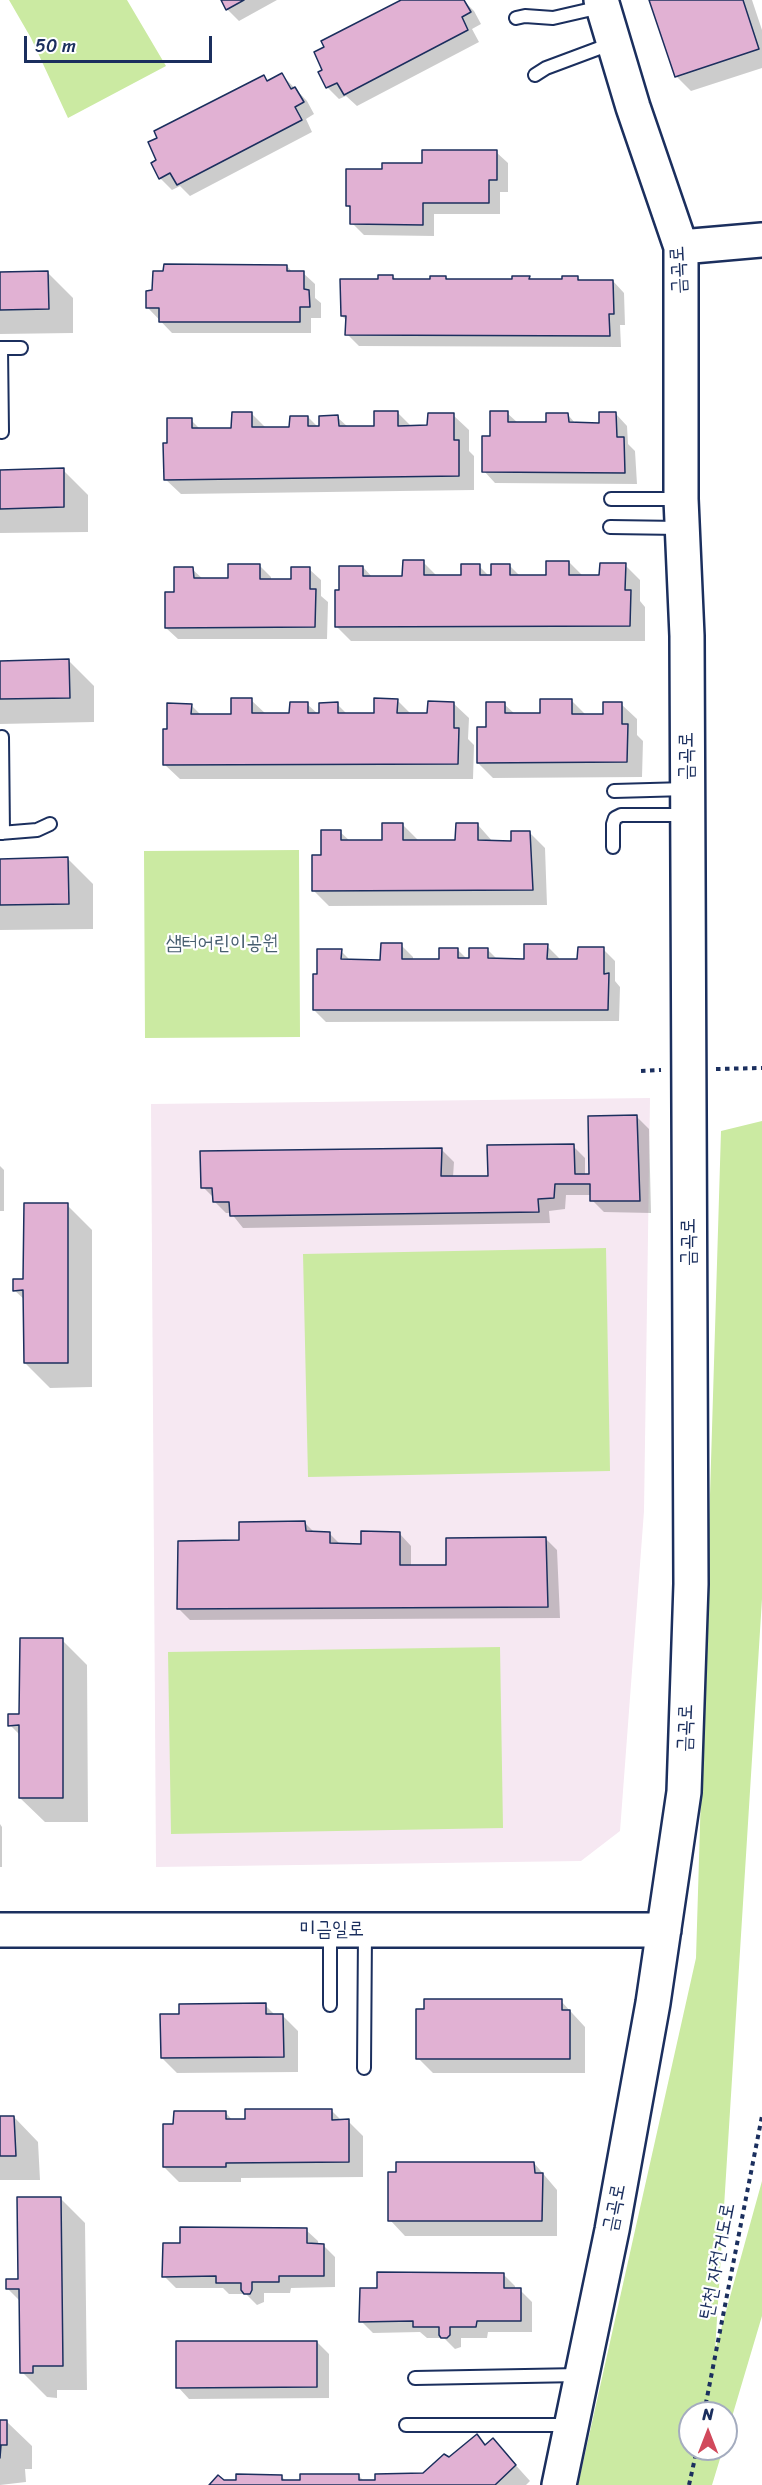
<!DOCTYPE html>
<html>
<head>
<meta charset="utf-8">
<style>
  body { margin:0 }
  #map { position:relative; width:762px; height:2485px; overflow:hidden; background:#fff; font-family:Sriracha,sans-serif }
  canvas { display:block }
  .north { position:absolute; left:678px; top:2401px; width:60px; height:60px; box-sizing:border-box; background:#fff; border:2px solid #a4acbf; border-radius:50%; rotate:0deg; font-size:16px; font-weight:700; line-height:24px; text-align:center; color:#1b2f5e }
  .north::after { content:''; display:block; margin:auto; width:21px; height:27px; background:#d1495b; clip-path:polygon(50% 0,100% 100%,50% 72%,0 100%) }
  .scale { position:absolute; left:24px; top:36px; width:188px; height:27px; box-sizing:border-box; border:3px solid #1b2f5e; border-top:0; padding-left:8px; font-size:18px; line-height:21px; white-space:nowrap; color:#1b2f5e; -webkit-text-stroke:4px #fff; paint-order:stroke }
</style>
</head>
<body>
<div id="map">
<canvas width="762" height="2485"></canvas>
<div class="north">N</div>
<div class="scale">50 m</div>
</div>
<script>
const c = document.querySelector('canvas').getContext('2d');
c.lineJoin = 'round';
function fillPath(path, color) { c.fillStyle = color; c.fill(path, 'evenodd'); }
function stroke(path, color, width, dash) { c.strokeStyle = color; c.lineWidth = width; c.lineCap = dash ? 'butt' : 'round'; c.setLineDash(dash || []); c.stroke(path); }
function label(font, color, halo, rows, align = 'center') {
  c.font = font + ' Sriracha,"Poor Story",sans-serif'; c.lineWidth = 4.5; c.setLineDash([]); c.textBaseline = 'middle'; c.strokeStyle = halo; c.fillStyle = color; for (const [text, x, y, turn = 0] of rows) {
    c.save(); c.translate(x, y); c.rotate((+turn || 0) * Math.PI / 180); c.textAlign = isNaN(turn) ? turn : align; if (halo) c.strokeText(text, 0, 0); c.fillText(text, 0, 0); c.restore();
  }
}
fillPath(new Path2D(`
  M 650,1098 L 644,1511 L 620,1831 L 581,1861 L 156,1867 L 151,1104 Z`), '#f6e8f2');
fillPath(new Path2D(`
  M 9,0 L 127,0 L 166,66 L 68,118 L 31,38 Z
  M 299,850 L 300,1037 L 145,1038 L 144,851 Z
  M 762,1121 L 762,1599 L 715,2351 L 762,2181 L 762,2316 L 726,2437 L 726,2413 L 690,2413 L 690,2449 L 723,2449 L 712,2485 L 578,2485 L 696,1958 L 721,1131 Z
  M 606,1248 L 610,1471 L 308,1477 L 303,1254 Z
  M 500,1647 L 503,1828 L 171,1834 L 168,1652 Z`), '#cbeaa2');
fillPath(new Path2D(`
  M 223,0 L 277,0 L 239,21 L 227,9 Z
  M 404,0 L 463,0 L 474,11 L 481,24 L 472,29 L 479,42 L 357,106 L 346,96 L 339,99 L 327,87 Z
  M 650,0 L 752,0 L 762,30 L 762,68 L 691,91 L 676,76 Z
  M 282,75 L 307,101 L 314,114 L 306,119 L 312,132 L 190,196 L 180,186 L 172,190 L 160,178 L 264,77 L 269,82 Z
  M 496,152 L 508,163 L 508,192 L 500,192 L 500,214 L 434,214 L 434,236 L 364,235 L 352,223 L 351,210 L 347,205 L 384,170 Z
  M 287,266 L 293,273 L 303,273 L 315,284 L 315,298 L 321,303 L 321,318 L 311,318 L 311,333 L 172,333 L 148,308 L 153,292 Z
  M 48,273 L 73,298 L 73,333 L 0,334 L 0,274 Z
  M 393,276 L 397,281 L 431,281 L 446,277 L 449,281 L 514,280 L 529,277 L 533,281 L 563,281 L 578,278 L 581,281 L 613,281 L 624,293 L 625,325 L 620,325 L 621,347 L 359,346 L 347,334 L 347,321 L 342,316 L 380,281 Z
  M 397,412 L 412,427 L 429,427 L 453,415 L 469,430 L 469,451 L 474,456 L 474,490 L 181,494 L 165,479 L 169,445 L 191,420 L 201,430 L 232,430 L 251,413 L 267,429 L 291,428 L 308,417 L 319,428 L 337,417 L 348,427 L 376,427 Z
  M 507,413 L 518,423 L 547,423 L 568,415 L 576,424 L 601,424 L 616,414 L 627,426 L 628,444 L 635,451 L 637,484 L 495,483 L 484,471 L 491,437 Z
  M 63,470 L 88,495 L 88,532 L 0,533 L 0,471 Z
  M 423,562 L 438,577 L 462,577 L 479,566 L 490,577 L 509,565 L 520,576 L 547,577 L 569,562 L 584,577 L 600,577 L 625,565 L 640,580 L 640,601 L 645,607 L 645,641 L 351,641 L 336,626 L 340,592 L 363,567 L 373,578 L 404,578 Z
  M 259,565 L 271,577 L 271,580 L 292,580 L 309,569 L 321,580 L 321,596 L 328,602 L 327,639 L 178,639 L 166,628 L 192,569 L 204,580 L 230,580 Z
  M 69,661 L 94,686 L 94,722 L 0,724 L 0,662 Z
  M 251,700 L 267,715 L 290,714 L 307,704 L 318,714 L 337,704 L 348,715 L 375,715 L 397,700 L 412,715 L 429,715 L 453,703 L 469,718 L 468,739 L 474,745 L 473,779 L 180,779 L 164,764 L 168,730 L 191,705 L 201,715 L 232,716 Z
  M 571,700 L 586,715 L 604,715 L 621,704 L 637,719 L 637,735 L 643,741 L 642,777 L 493,778 L 478,763 L 487,728 L 504,704 L 516,715 L 542,715 Z
  M 403,825 L 418,840 L 457,842 L 478,825 L 493,842 L 512,842 L 530,833 L 545,848 L 547,905 L 329,906 L 314,891 L 323,856 L 340,832 L 350,841 L 383,841 Z
  M 68,859 L 93,884 L 93,929 L 0,930 L 0,861 Z
  M 401,945 L 413,957 L 413,960 L 440,960 L 457,949 L 468,960 L 487,949 L 498,960 L 525,960 L 547,946 L 559,958 L 559,960 L 578,960 L 603,949 L 615,961 L 615,981 L 620,987 L 619,1021 L 326,1022 L 314,1010 L 318,976 L 341,951 L 351,961 L 382,961 Z
  M 637,1117 L 649,1129 L 651,1213 L 604,1212 L 592,1200 L 592,1195 L 566,1195 L 565,1209 L 549,1211 L 550,1223 L 243,1228 L 231,1213 L 226,1213 L 214,1201 L 214,1198 L 203,1187 L 442,1150 L 454,1162 L 453,1177 L 490,1177 L 573,1146 L 585,1158 L 585,1176 L 591,1175 Z
  M 0,1166 L 4,1170 L 4,1211 L 0,1211 Z
  M 67,1205 L 92,1230 L 92,1387 L 50,1388 L 25,1363 L 25,1300 L 14,1290 L 25,1280 Z
  M 305,1523 L 315,1533 L 329,1533 L 341,1545 L 363,1545 L 400,1534 L 411,1546 L 411,1567 L 448,1567 L 545,1538 L 557,1550 L 560,1618 L 190,1620 L 179,1609 L 241,1541 Z
  M 62,1640 L 87,1665 L 88,1822 L 45,1822 L 20,1798 L 20,1735 L 10,1725 L 20,1715 Z
  M 0,1824 L 2,1827 L 2,1867 L 0,1867 Z
  M 561,2001 L 585,2027 L 585,2073 L 433,2073 L 418,2058 Z
  M 265,2005 L 276,2016 L 283,2016 L 298,2031 L 298,2072 L 177,2073 L 162,2058 L 181,2016 Z
  M 331,2110 L 342,2121 L 348,2121 L 363,2136 L 363,2177 L 241,2178 L 241,2182 L 179,2182 L 164,2167 L 175,2125 L 226,2113 L 233,2121 Z
  M 0,2117 L 14,2117 L 38,2142 L 40,2180 L 0,2180 Z
  M 534,2163 L 557,2190 L 557,2236 L 405,2236 L 390,2220 Z
  M 60,2198 L 85,2223 L 87,2390 L 57,2390 L 57,2398 L 47,2397 L 22,2372 L 21,2302 L 8,2289 L 19,2280 Z
  M 306,2230 L 318,2241 L 318,2245 L 323,2245 L 335,2257 L 335,2287 L 291,2288 L 290,2293 L 264,2293 L 264,2302 L 257,2305 L 246,2294 L 229,2294 L 223,2288 L 176,2288 L 164,2276 L 182,2244 Z
  M 503,2274 L 515,2286 L 515,2290 L 520,2290 L 532,2302 L 532,2332 L 488,2332 L 487,2338 L 461,2338 L 461,2347 L 455,2349 L 444,2338 L 427,2338 L 420,2332 L 373,2333 L 361,2321 L 379,2289 Z
  M 317,2342 L 329,2354 L 329,2398 L 189,2399 L 178,2387 Z
  M 0,2422 L 7,2422 L 32,2446 L 32,2469 L 25,2469 L 26,2482 L 0,2485 Z
  M 476,2436 L 486,2446 L 493,2440 L 530,2481 L 526,2485 L 211,2485 L 223,2481 L 281,2476 L 286,2481 L 359,2476 L 365,2482 L 424,2474 L 449,2459 Z`), '#0003');
const building = new Path2D(`
  M 221,0 L 244,0 L 226,10 Z
  M 401,0 L 464,0 L 471,12 L 462,17 L 468,30 L 344,95 L 337,83 L 326,88 L 318,72 L 322,70 L 314,52 L 324,47 L 321,41 Z
  M 649,0 L 743,0 L 759,49 L 675,77 Z
  M 282,73 L 291,89 L 295,87 L 304,102 L 295,107 L 302,120 L 177,185 L 170,173 L 159,179 L 151,163 L 156,160 L 148,142 L 157,138 L 154,131 L 264,75 L 267,81 Z
  M 422,150 L 497,150 L 497,180 L 489,180 L 489,203 L 423,203 L 423,225 L 350,224 L 350,206 L 346,206 L 346,169 L 382,169 L 382,163 L 422,163 Z
  M 164,264 L 287,265 L 287,271 L 304,271 L 304,289 L 309,290 L 310,307 L 300,307 L 300,322 L 159,322 L 159,308 L 146,308 L 146,291 L 152,290 L 153,271 L 163,271 Z
  M 48,271 L 49,309 L 0,310 L 0,272 Z
  M 378,275 L 393,275 L 393,279 L 430,279 L 430,276 L 446,276 L 446,279 L 512,279 L 512,276 L 530,276 L 529,279 L 562,279 L 562,276 L 578,276 L 578,280 L 613,280 L 614,314 L 609,314 L 610,336 L 345,335 L 346,316 L 341,316 L 340,279 L 378,279 Z
  M 374,411 L 398,411 L 398,426 L 427,425 L 428,413 L 454,413 L 454,440 L 459,440 L 459,476 L 164,480 L 163,443 L 167,443 L 167,418 L 192,418 L 192,428 L 231,428 L 232,412 L 252,412 L 252,427 L 289,427 L 290,416 L 308,416 L 308,426 L 319,426 L 319,416 L 338,415 L 339,426 L 374,426 Z
  M 490,411 L 508,411 L 508,422 L 546,422 L 546,413 L 568,413 L 569,422 L 599,423 L 599,412 L 616,412 L 617,437 L 624,437 L 625,473 L 482,472 L 482,436 L 490,436 Z
  M 64,468 L 64,507 L 0,509 L 0,470 Z
  M 403,560 L 424,560 L 424,575 L 461,575 L 461,564 L 480,564 L 480,575 L 491,575 L 491,564 L 510,564 L 510,575 L 546,575 L 546,561 L 569,561 L 569,575 L 599,575 L 600,563 L 626,563 L 625,590 L 631,590 L 630,626 L 335,627 L 335,590 L 339,590 L 339,566 L 363,566 L 363,576 L 402,576 Z
  M 228,564 L 260,564 L 260,579 L 291,579 L 291,567 L 310,567 L 310,589 L 316,589 L 315,627 L 165,628 L 165,592 L 174,592 L 174,567 L 193,567 L 194,578 L 228,578 Z
  M 69,659 L 70,698 L 0,699 L 0,661 Z
  M 231,698 L 252,698 L 252,713 L 289,713 L 290,702 L 308,702 L 308,713 L 319,713 L 319,703 L 338,702 L 338,713 L 374,713 L 374,698 L 398,699 L 397,713 L 427,713 L 428,701 L 454,702 L 454,728 L 459,728 L 458,764 L 163,765 L 163,729 L 167,729 L 167,703 L 192,704 L 191,714 L 231,714 Z
  M 540,699 L 572,699 L 572,714 L 603,714 L 603,702 L 622,702 L 622,724 L 628,724 L 627,762 L 477,763 L 477,727 L 486,727 L 486,702 L 505,702 L 505,713 L 540,713 Z
  M 382,823 L 403,823 L 403,840 L 455,840 L 456,823 L 478,823 L 478,840 L 511,841 L 511,831 L 530,831 L 533,890 L 312,891 L 312,855 L 321,855 L 321,830 L 341,830 L 341,840 L 382,840 Z
  M 68,857 L 69,904 L 0,905 L 0,859 Z
  M 381,943 L 402,943 L 402,959 L 439,959 L 439,948 L 458,948 L 458,958 L 469,958 L 469,948 L 488,948 L 488,958 L 524,959 L 524,944 L 548,944 L 547,959 L 577,959 L 578,947 L 604,947 L 604,974 L 609,973 L 608,1010 L 313,1010 L 313,974 L 317,974 L 317,949 L 342,949 L 341,959 L 380,960 Z
  M 637,1115 L 640,1201 L 590,1201 L 590,1184 L 555,1184 L 554,1198 L 538,1199 L 539,1212 L 230,1216 L 229,1202 L 213,1202 L 212,1188 L 201,1188 L 200,1151 L 442,1148 L 441,1176 L 488,1176 L 487,1145 L 574,1144 L 575,1174 L 589,1174 L 588,1116 Z
  M 24,1203 L 68,1203 L 68,1363 L 24,1363 L 23,1290 L 13,1291 L 13,1279 L 23,1279 Z
  M 305,1521 L 306,1531 L 330,1532 L 330,1543 L 361,1544 L 361,1531 L 400,1532 L 400,1565 L 446,1565 L 446,1538 L 546,1537 L 548,1607 L 177,1609 L 178,1541 L 239,1540 L 239,1522 Z
  M 20,1638 L 63,1638 L 63,1798 L 19,1798 L 19,1725 L 8,1726 L 8,1714 L 19,1714 Z
  M 424,1999 L 562,1999 L 562,2010 L 570,2010 L 570,2059 L 416,2059 L 416,2009 L 424,2009 Z
  M 266,2003 L 266,2014 L 283,2014 L 284,2057 L 161,2058 L 160,2014 L 179,2014 L 179,2004 Z
  M 245,2109 L 332,2109 L 332,2120 L 349,2119 L 349,2162 L 226,2163 L 226,2167 L 163,2167 L 163,2124 L 173,2124 L 174,2111 L 226,2111 L 226,2119 L 245,2119 Z
  M 0,2116 L 14,2116 L 16,2156 L 0,2156 Z
  M 396,2162 L 534,2162 L 535,2173 L 543,2173 L 542,2221 L 388,2221 L 388,2172 L 396,2172 Z
  M 17,2197 L 61,2197 L 63,2366 L 33,2366 L 33,2373 L 20,2373 L 19,2289 L 6,2289 L 6,2279 L 18,2279 Z
  M 180,2227 L 307,2228 L 307,2243 L 324,2244 L 324,2276 L 279,2276 L 279,2282 L 252,2282 L 252,2290 L 250,2294 L 244,2294 L 241,2290 L 241,2283 L 216,2283 L 216,2276 L 162,2277 L 163,2243 L 180,2243 Z
  M 377,2272 L 504,2273 L 504,2288 L 521,2288 L 521,2321 L 477,2321 L 476,2327 L 450,2327 L 450,2335 L 447,2338 L 441,2338 L 439,2335 L 439,2327 L 413,2327 L 413,2321 L 359,2322 L 360,2288 L 377,2288 Z
  M 176,2341 L 317,2341 L 317,2387 L 176,2388 Z
  M 0,2420 L 7,2420 L 7,2445 L 1,2445 L 0,2458 Z
  M 477,2434 L 485,2445 L 493,2438 L 516,2465 L 495,2485 L 209,2485 L 218,2475 L 224,2480 L 236,2480 L 236,2474 L 282,2475 L 282,2480 L 300,2480 L 300,2474 L 359,2474 L 359,2480 L 375,2480 L 375,2474 L 423,2473 L 444,2454 L 449,2457 Z`);
fillPath(building, '#e1b1d3');
stroke(building, '#1b2f5e', 1.5);
const lane = new Path2D(`
  M 516,18 L 525,16 L 553,18 L 601,7
  M 535,75 L 546,68 L 613,43
  M 0,348 L 21,348
  M 1,348 L 2,432
  M 611,499 L 680,499
  M 610,527 L 680,528
  M 2,737 L 3,833
  M 614,791 L 686,789
  M 0,833 L 37,830 L 50,824
  M 613,847 L 613,824 L 615,818 L 621,815 L 686,815
  M 330,1932 L 330,2005
  M 364,2068 L 365,1932
  M 415,2378 L 580,2375
  M 406,2425 L 570,2425`);
const secondary = new Path2D(`
  M 681,247 L 762,240
  M 0,1930 L 664,1930
  M 559,2485 L 612,2230 L 653,2003 L 684,1792 L 691,1584 L 687,636 L 681,499 L 681,247 L 633,107 L 601,0`);
stroke(lane, '#1b2f5e', 16);
stroke(secondary, '#1b2f5e', 38);
stroke(new Path2D(`
  M 716,1069 L 762,1068
  M 641,1071 L 661,1070
  M 704,2413 L 762,2116
  M 689,2485 L 697,2449`), '#1b2f5e', 4, [4.5, 4.5]);
stroke(lane, '#fff', 12);
stroke(secondary, '#fff', 33);
label('20px', '#1b2f5e', '#fff', [
  ["금곡로",679,270,-93],
  ["금곡로",687,756,-90],
  ["금곡로",689,1242,-90],
  ["금곡로",686,1728,-88],
  ["미금일로",332,1930],
  ["금곡로",615,2208,-79],
  ["탄천 자전거도로",718,2261,-79]
]);
label('20px', '#475e6f', '#fff', [
  ["샘터어린이공원",222,944]
]);
</script>
</body>
</html>
